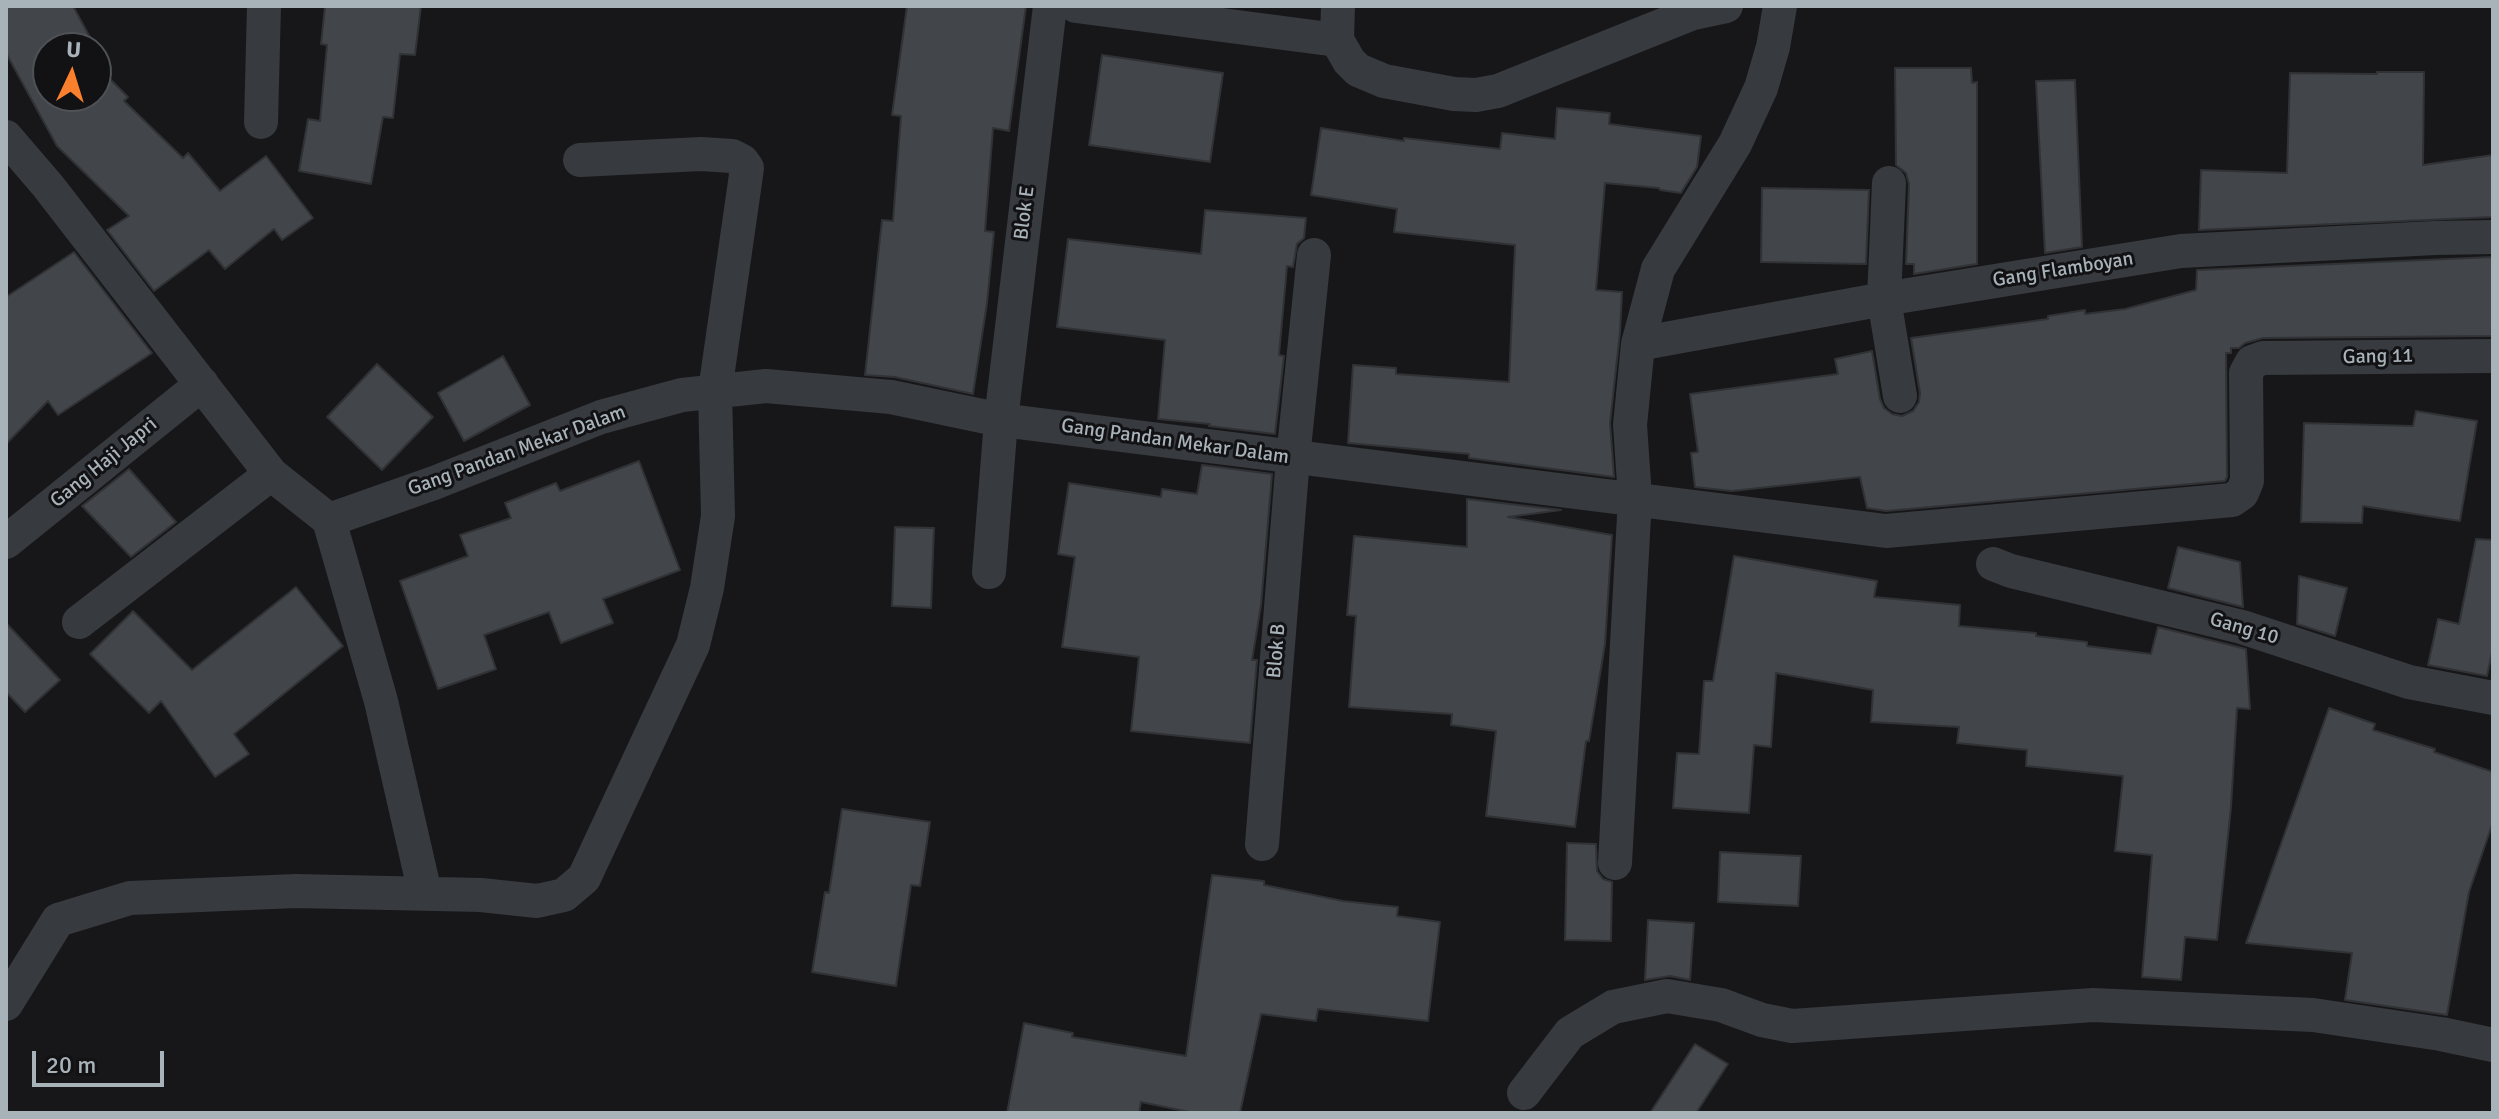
<!DOCTYPE html>
<html>
<head>
<meta charset="utf-8">
<style>
  body { margin:0 }
  #map { position:relative; width:2499px; height:1119px; overflow:hidden; background:#171719; font-family:Signika,sans-serif }
  canvas { display:block }
  .frame { position:absolute; inset:0; border:8px solid #a8b2b9; pointer-events:none }
  .north { position:absolute; left:32px; top:32px; width:80px; height:80px; box-sizing:border-box; background:#121214; border:2px solid #4e5256; border-radius:50%; rotate:4deg; font-size:22px; font-weight:700; line-height:32px; text-align:center; color:#a8b2b9 }
  .north::after { content:''; display:block; margin:auto; width:28px; height:36px; background:#fb802d; clip-path:polygon(50% 0,100% 100%,50% 72%,0 100%) }
  .scale { position:absolute; left:32px; top:1051px; width:132px; height:36px; box-sizing:border-box; border:4px solid #a8b2b9; border-top:0; padding-left:10px; font-size:24px; line-height:28px; white-space:nowrap; color:#a8b2b9; -webkit-text-stroke:6px #121214; paint-order:stroke }
</style>
</head>
<body>
<div id="map">
<canvas width="2499" height="1119"></canvas>
<div class="frame"></div>
<div class="north">U</div>
<div class="scale">20 m</div>
</div>
<script>
const c = document.querySelector('canvas').getContext('2d');
c.lineJoin = 'round';
function fillPath(path, color) { c.fillStyle = color; c.fill(path, 'evenodd'); }
function stroke(path, color, width, dash) { c.strokeStyle = color; c.lineWidth = width; c.lineCap = dash ? 'butt' : 'round'; c.setLineDash(dash || []); c.stroke(path); }
function label(font, color, halo, rows, align = 'center') {
  c.font = font + ' Signika,sans-serif'; c.lineWidth = 6; c.setLineDash([]); c.textBaseline = 'middle'; c.strokeStyle = halo; c.fillStyle = color; for (const [text, x, y, turn = 0] of rows) {
    c.save(); c.translate(x, y); c.rotate((+turn || 0) * Math.PI / 180); c.textAlign = isNaN(turn) ? turn : align; if (halo) c.strokeText(text, 0, 0); c.fillText(text, 0, 0); c.restore();
  }
}
const building = new Path2D(`
  M 6,6 L 73,6 L 92,41 L 79,48 L 48,48 L 48,96 L 96,96 L 96,65 L 128,97 L 124,101 L 183,158 L 188,153 L 220,191 L 266,156 L 313,218 L 282,240 L 274,229 L 225,269 L 209,250 L 154,291 L 107,230 L 129,216 L 57,146 L 6,53 Z
  M 325,6 L 421,6 L 415,55 L 400,54 L 393,118 L 383,117 L 371,184 L 299,171 L 308,119 L 320,121 L 327,45 L 321,44 Z
  M 907,6 L 1026,6 L 1009,131 L 993,128 L 985,231 L 994,232 L 987,303 L 973,394 L 895,377 L 865,375 L 882,220 L 893,221 L 901,116 L 892,115 Z
  M 1102,55 L 1223,73 L 1210,162 L 1089,145 Z
  M 1895,68 L 1971,68 L 1972,83 L 1977,82 L 1977,264 L 1914,274 L 1914,264 L 1906,264 L 1909,184 L 1906,173 L 1896,165 Z
  M 2377,72 L 2424,72 L 2423,165 L 2493,155 L 2493,217 L 2199,230 L 2201,170 L 2287,173 L 2290,73 L 2377,74 Z
  M 2075,80 L 2082,247 L 2045,253 L 2036,81 Z
  M 1557,108 L 1610,113 L 1609,124 L 1701,136 L 1697,167 L 1681,193 L 1660,190 L 1659,188 L 1605,183 L 1596,290 L 1622,292 L 1620,332 L 1610,423 L 1614,477 L 1469,458 L 1469,454 L 1348,443 L 1353,365 L 1396,368 L 1396,374 L 1509,382 L 1515,245 L 1394,232 L 1397,209 L 1311,195 L 1321,128 L 1404,141 L 1404,138 L 1500,149 L 1502,133 L 1555,139 Z
  M 1762,188 L 1869,190 L 1866,264 L 1761,262 Z
  M 1205,210 L 1306,218 L 1304,238 L 1297,244 L 1293,267 L 1287,266 L 1279,355 L 1284,356 L 1275,434 L 1209,426 L 1210,424 L 1158,419 L 1165,340 L 1057,327 L 1068,239 L 1201,254 Z
  M 74,252 L 152,353 L 58,415 L 48,401 L 6,444 L 6,297 Z
  M 2493,257 L 2493,336 L 2263,338 L 2245,343 L 2239,348 L 2231,348 L 2231,353 L 2226,353 L 2227,477 L 2225,481 L 1886,511 L 1867,508 L 1860,477 L 1732,491 L 1695,487 L 1691,453 L 1698,452 L 1690,394 L 1838,374 L 1835,359 L 1872,351 L 1880,399 L 1884,408 L 1892,414 L 1902,416 L 1913,411 L 1919,402 L 1920,393 L 1911,338 L 2048,319 L 2048,316 L 2085,310 L 2085,314 L 2125,309 L 2196,290 L 2197,270 Z
  M 503,356 L 530,405 L 464,441 L 438,393 Z
  M 377,364 L 433,417 L 382,470 L 327,417 Z
  M 2416,411 L 2477,421 L 2460,521 L 2363,506 L 2362,523 L 2301,522 L 2304,423 L 2413,426 Z
  M 639,461 L 680,570 L 603,599 L 613,623 L 561,643 L 549,612 L 484,635 L 496,669 L 438,689 L 400,581 L 468,556 L 460,535 L 511,518 L 505,503 L 556,483 L 560,491 Z
  M 1202,465 L 1272,474 L 1261,605 L 1252,660 L 1257,660 L 1250,743 L 1131,731 L 1139,657 L 1062,647 L 1075,557 L 1058,554 L 1069,483 L 1161,497 L 1162,489 L 1197,494 Z
  M 129,469 L 176,522 L 131,557 L 82,506 Z
  M 1467,499 L 1561,510 L 1508,517 L 1612,535 L 1605,644 L 1589,741 L 1586,741 L 1575,827 L 1486,816 L 1496,731 L 1451,725 L 1452,714 L 1349,707 L 1356,616 L 1347,615 L 1354,536 L 1467,547 Z
  M 895,527 L 934,528 L 931,608 L 892,606 Z
  M 2476,539 L 2493,540 L 2493,648 L 2487,676 L 2428,665 L 2438,619 L 2459,624 Z
  M 2178,547 L 2240,562 L 2243,607 L 2168,588 Z
  M 1734,556 L 1877,581 L 1874,597 L 1960,605 L 1959,626 L 2036,633 L 2036,636 L 2087,642 L 2087,646 L 2151,654 L 2158,627 L 2246,649 L 2250,709 L 2237,708 L 2231,807 L 2217,940 L 2185,937 L 2181,980 L 2142,977 L 2152,855 L 2115,851 L 2123,776 L 2026,766 L 2027,750 L 1957,743 L 1959,727 L 1871,722 L 1873,690 L 1776,673 L 1771,747 L 1754,745 L 1749,813 L 1673,808 L 1677,753 L 1699,754 L 1704,681 L 1713,681 Z
  M 2299,576 L 2347,588 L 2335,636 L 2297,624 Z
  M 296,587 L 343,646 L 234,734 L 249,754 L 215,777 L 161,701 L 149,713 L 90,654 L 133,611 L 192,670 Z
  M 6,623 L 60,680 L 25,712 L 6,692 Z
  M 2329,708 L 2375,724 L 2373,730 L 2435,749 L 2434,752 L 2493,772 L 2493,822 L 2469,892 L 2447,1015 L 2345,1000 L 2352,953 L 2246,943 Z
  M 842,809 L 930,822 L 920,886 L 911,885 L 896,986 L 812,972 L 825,892 L 829,893 Z
  M 1567,843 L 1596,844 L 1597,871 L 1603,879 L 1612,882 L 1611,941 L 1565,940 Z
  M 1720,852 L 1801,856 L 1798,906 L 1718,902 Z
  M 1212,875 L 1264,881 L 1264,885 L 1343,901 L 1398,907 L 1397,916 L 1440,922 L 1428,1021 L 1318,1009 L 1316,1021 L 1261,1014 L 1240,1113 L 1194,1113 L 1141,1102 L 1139,1113 L 1007,1113 L 1024,1023 L 1073,1033 L 1072,1037 L 1186,1056 Z
  M 1648,920 L 1694,923 L 1690,980 L 1670,976 L 1645,980 Z
  M 1695,1044 L 1728,1064 L 1696,1113 L 1650,1113 Z`);
fillPath(building, '#424549');
stroke(building, '#303235', 2);
stroke(new Path2D(`
  M 1076,6 L 1337,40
  M 1338,6 L 1337,40 L 1349,61 L 1358,70 L 1384,81 L 1454,94 L 1476,95 L 1498,91 L 1693,13 L 1726,6
  M 261,122 L 264,6
  M 6,137 L 48,186 L 271,474 L 329,520 L 434,483 L 601,417 L 682,395 L 766,386 L 891,397 L 1001,420 L 1886,531 L 2232,500 L 2242,493 L 2247,481 L 2246,373 L 2252,362 L 2263,358 L 2493,356
  M 1889,183 L 1884,299 L 1900,396
  M 1638,344 L 1884,299 L 2181,251 L 2435,238 L 2493,237
  M 329,520 L 381,701 L 425,893
  M 6,542 L 202,384
  M 1993,564 L 2011,571 L 2242,627 L 2409,682 L 2493,698
  M 989,572 L 1001,420 L 1050,6
  M 79,622 L 271,474
  M 1262,844 L 1293,458 L 1314,255
  M 1615,863 L 1635,498 L 1630,425 L 1638,344 L 1658,269 L 1735,144 L 1761,88 L 1773,47 L 1780,6
  M 6,1004 L 58,920 L 130,898 L 296,891 L 481,895 L 537,901 L 564,895 L 584,878 L 693,645 L 707,588 L 718,516 L 715,391 L 747,168 L 742,161 L 732,156 L 701,154 L 580,160
  M 1524,1093 L 1570,1033 L 1613,1007 L 1667,996 L 1721,1005 L 1762,1020 L 1792,1026 L 2093,1005 L 2313,1015 L 2441,1034 L 2493,1045`), '#373a3e', 34);
label('20px', '#a8b2b9', '#121214', [
  ["Blok E",1025,213,-83],
  ["Gang Flamboyan",2063,270,-9],
  ["Gang 11",2378,357,-1],
  ["Gang Pandan Mekar Dalam",1175,442,8],
  ["Gang Pandan Mekar Dalam",517,451,-20],
  ["Gang Haji Japri",104,463,-39],
  ["Gang 10",2244,629,16],
  ["Blok B",1277,651,-85]
]);
</script>
</body>
</html>
